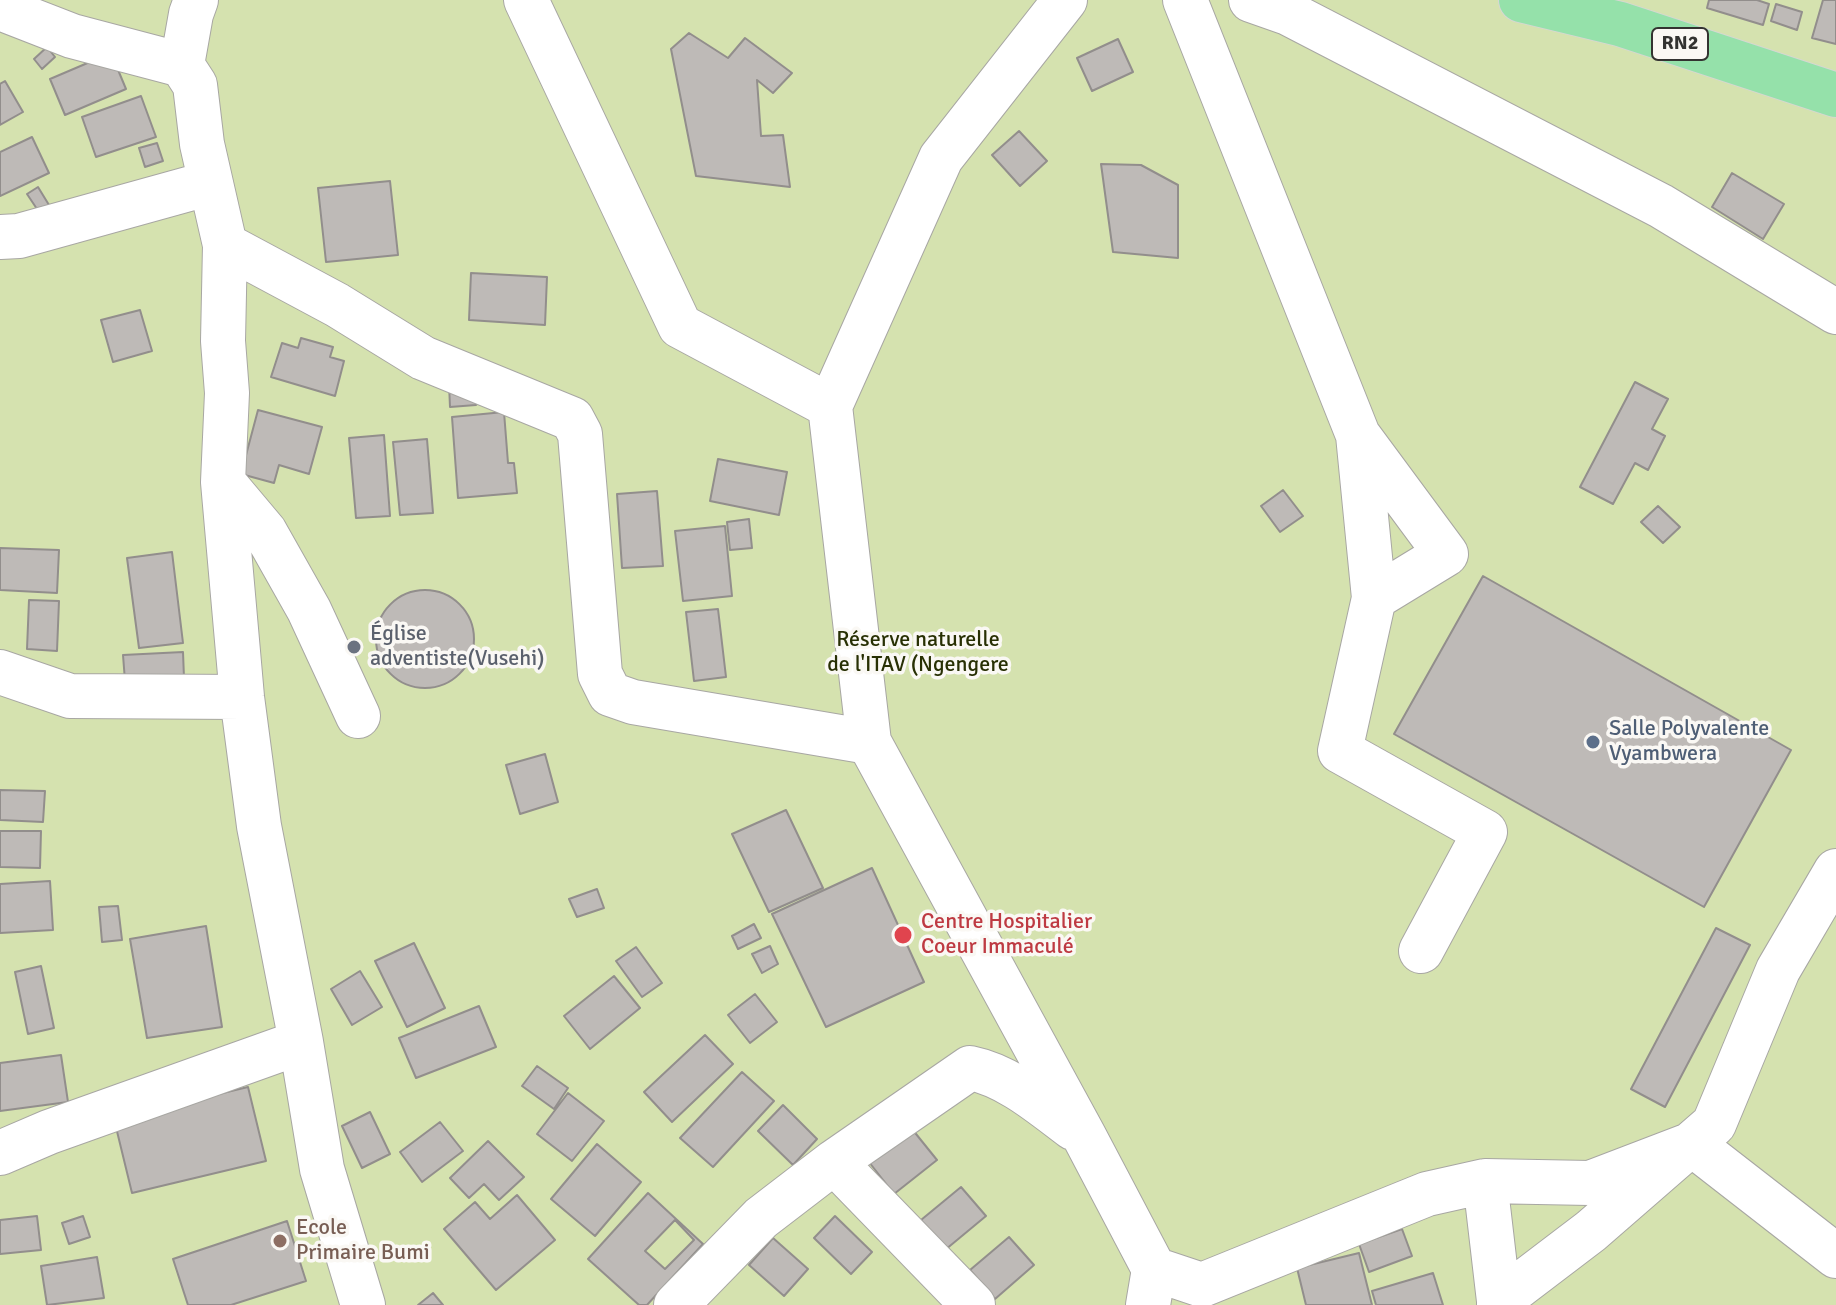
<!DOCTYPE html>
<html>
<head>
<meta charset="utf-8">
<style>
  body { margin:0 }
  canvas { display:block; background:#faf8f4 }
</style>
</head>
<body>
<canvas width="1836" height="1305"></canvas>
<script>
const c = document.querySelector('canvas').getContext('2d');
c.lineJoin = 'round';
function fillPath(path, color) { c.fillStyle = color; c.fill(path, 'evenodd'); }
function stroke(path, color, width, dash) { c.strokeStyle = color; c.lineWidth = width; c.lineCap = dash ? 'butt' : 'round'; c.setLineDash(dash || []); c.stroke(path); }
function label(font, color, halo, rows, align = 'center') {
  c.font = font + ' Signika,sans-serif'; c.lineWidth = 7; c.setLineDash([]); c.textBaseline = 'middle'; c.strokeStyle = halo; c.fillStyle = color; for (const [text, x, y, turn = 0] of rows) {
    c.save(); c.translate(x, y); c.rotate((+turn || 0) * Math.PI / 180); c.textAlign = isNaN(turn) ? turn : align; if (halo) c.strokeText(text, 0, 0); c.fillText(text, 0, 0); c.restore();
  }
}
fillPath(new Path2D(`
  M 0,0 L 1836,0 L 1836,1305 L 0,1305 Z`), '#d5e2af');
const building = new Path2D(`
  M 1709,0 L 1757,0 L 1769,4 L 1763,25 L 1707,8 Z
  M 1823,0 L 1836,0 L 1836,44 L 1812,38 Z
  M 1776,4 L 1802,12 L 1797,30 L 1771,21 Z
  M 689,33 L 728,58 L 745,38 L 792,73 L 773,93 L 757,80 L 761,136 L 783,135 L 790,187 L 696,176 L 671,49 Z
  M 1118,39 L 1133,72 L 1092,91 L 1077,58 Z
  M 47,47 L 55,57 L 42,69 L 34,59 Z
  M 111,53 L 126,89 L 65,115 L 50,79 Z
  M 5,81 L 23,112 L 0,125 L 0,84 Z
  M 141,96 L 156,137 L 96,157 L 82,117 Z
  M 1019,131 L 1047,161 L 1020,186 L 992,155 Z
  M 32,137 L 49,173 L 0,196 L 0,152 Z
  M 157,143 L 163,161 L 145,167 L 139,148 Z
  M 1101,164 L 1141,165 L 1178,185 L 1178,258 L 1113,252 Z
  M 1732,173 L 1784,204 L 1763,239 L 1712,207 Z
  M 390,181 L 398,255 L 326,262 L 318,188 Z
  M 38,187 L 49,205 L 39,212 L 27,194 Z
  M 471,273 L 547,277 L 545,325 L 469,320 Z
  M 140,310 L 152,351 L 113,362 L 101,320 Z
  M 301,338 L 333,347 L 330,357 L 344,361 L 335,396 L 271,377 L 282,343 L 298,348 Z
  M 1635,382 L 1668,399 L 1652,429 L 1665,436 L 1648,470 L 1635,463 L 1613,504 L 1580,487 Z
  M 474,383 L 476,405 L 450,407 L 449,384 Z
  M 258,410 L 322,427 L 309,474 L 279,465 L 274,483 L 241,474 Z
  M 504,412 L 508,463 L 514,463 L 517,493 L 458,498 L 452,417 Z
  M 384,435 L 390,516 L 356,518 L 349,438 Z
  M 427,439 L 433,513 L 400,515 L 393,442 Z
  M 718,459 L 787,472 L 779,515 L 710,501 Z
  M 1283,490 L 1303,516 L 1280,532 L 1261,506 Z
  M 657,491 L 663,566 L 622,568 L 617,494 Z
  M 1658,506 L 1680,527 L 1663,543 L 1641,522 Z
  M 749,519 L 752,548 L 730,550 L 727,522 Z
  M 725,526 L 732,596 L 683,601 L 675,531 Z
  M 0,548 L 59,550 L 57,593 L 0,590 Z
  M 172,552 L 183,643 L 139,648 L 127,558 Z
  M 1483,576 L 1791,750 L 1704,907 L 1394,734 Z
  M376 639a49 49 0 1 1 98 0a49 49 0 1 1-98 0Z
  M 29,600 L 59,601 L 57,651 L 27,649 Z
  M 718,609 L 726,677 L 694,681 L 686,612 Z
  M 183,652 L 184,678 L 125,681 L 123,655 Z
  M 545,754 L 558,802 L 520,814 L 506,765 Z
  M 0,790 L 45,791 L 43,822 L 0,820 Z
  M 786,810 L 823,888 L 769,912 L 732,834 Z
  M 0,831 L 41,831 L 40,868 L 0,867 Z
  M 872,868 L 924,982 L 826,1027 L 772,914 Z
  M 50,881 L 53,930 L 0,933 L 0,884 Z
  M 597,889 L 604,908 L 577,917 L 569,899 Z
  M 118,906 L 122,940 L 102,942 L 99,907 Z
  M 754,924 L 761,938 L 738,949 L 732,936 Z
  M 206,926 L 222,1027 L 147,1038 L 130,939 Z
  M 1716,928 L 1750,945 L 1665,1107 L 1631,1089 Z
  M 414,943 L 445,1008 L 407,1027 L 375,961 Z
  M 770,946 L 778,964 L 762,973 L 752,954 Z
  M 636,947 L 662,983 L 642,997 L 616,961 Z
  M 41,966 L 54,1028 L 28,1034 L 15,972 Z
  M 360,971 L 382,1007 L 352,1025 L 331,989 Z
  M 614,976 L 640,1008 L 590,1049 L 564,1016 Z
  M 755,994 L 777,1022 L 750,1043 L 728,1015 Z
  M 479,1006 L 496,1047 L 416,1078 L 399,1038 Z
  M 705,1035 L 733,1064 L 672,1122 L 644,1092 Z
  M 61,1055 L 68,1102 L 0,1111 L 0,1063 Z
  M 537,1066 L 568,1088 L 554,1109 L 522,1086 Z
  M 742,1072 L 774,1101 L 713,1167 L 680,1138 Z
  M 248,1087 L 266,1161 L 132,1193 L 114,1119 Z
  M 568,1093 L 604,1121 L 572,1161 L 537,1134 Z
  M 783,1105 L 817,1139 L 793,1165 L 758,1131 Z
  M 370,1112 L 390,1154 L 362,1168 L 342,1126 Z
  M 440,1122 L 463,1151 L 422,1182 L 400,1152 Z
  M 912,1129 L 937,1160 L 894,1194 L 869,1162 Z
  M 488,1141 L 524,1177 L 499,1200 L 484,1184 L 469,1198 L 450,1178 Z
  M 597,1144 L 641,1182 L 595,1236 L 551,1199 Z
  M 961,1187 L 986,1216 L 945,1250 L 921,1220 Z
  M 648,1193 L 703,1244 L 647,1305 L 639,1305 L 588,1259 Z
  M 517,1195 L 555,1240 L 496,1290 L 444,1229 L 475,1202 L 490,1219 Z
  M 37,1216 L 41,1250 L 0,1254 L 0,1220 Z
  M 83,1216 L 90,1237 L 69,1244 L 62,1223 Z
  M 835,1216 L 872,1252 L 851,1274 L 814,1238 Z
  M 675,1220 L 694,1240 L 665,1269 L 645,1251 Z
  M 287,1221 L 306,1281 L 231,1305 L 188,1305 L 173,1259 Z
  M 1402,1229 L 1412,1256 L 1369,1272 L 1359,1244 Z
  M 1009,1237 L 1034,1265 L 995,1299 L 970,1270 Z
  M 773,1238 L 808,1269 L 784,1296 L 749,1265 Z
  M 1359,1253 L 1372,1305 L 1306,1305 L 1297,1268 Z
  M 97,1257 L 104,1298 L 47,1305 L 41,1266 Z
  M 1433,1273 L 1443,1305 L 1376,1305 L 1372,1291 Z
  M 433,1293 L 443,1305 L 418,1305 Z`);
fillPath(building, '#bebab7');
stroke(building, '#928e8c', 2);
const minor = new Path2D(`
  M 526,0 L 680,326 L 830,406
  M 1065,0 L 941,158 L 830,406 L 869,742 L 1084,1136 L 1154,1269 L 1202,1285 L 1427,1194 L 1485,1181 L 1590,1183 L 1692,1144 L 1836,1256
  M 1185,0 L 1358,435 L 1446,554 L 1374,598 L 1340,751 L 1485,832 L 1421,951
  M 1251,0 L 1288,13 L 1661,206 L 1836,312
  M 0,8 L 72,36 L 182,65 L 195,85 L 202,144 L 225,245 L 223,341 L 227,393 L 223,482 L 242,697 L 259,826 L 301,1042 L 322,1169 L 363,1305
  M 182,65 L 191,14 L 196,0
  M 0,237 L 19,236 L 210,183
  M 225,245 L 337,305 L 423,358 L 572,419 L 580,434 L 600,674 L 610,694 L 633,702 L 869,742
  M 1358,435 L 1374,598
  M 223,482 L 265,532 L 309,610 L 358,716
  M 0,672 L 70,696 L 242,697
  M 0,1153 L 49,1132 L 301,1042
  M 834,1162 L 973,1305
  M 1485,1181 L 1499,1301
  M 676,1305 L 761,1218 L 834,1162 L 970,1068 C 1009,1076 1041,1104 1073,1128
  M 1148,1305 L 1154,1269
  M 1499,1305 L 1499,1301 L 1591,1231 L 1714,1124 L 1778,970 L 1836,871`);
const highway = new Path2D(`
  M 1521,0 L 1620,24 L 1836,95`);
stroke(minor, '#a8a7a3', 46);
stroke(highway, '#d6d6d6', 46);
stroke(minor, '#fff', 44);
stroke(highway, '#95e1aa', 44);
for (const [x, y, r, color] of [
  [354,647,8,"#6b7280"],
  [1593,742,8,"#5c6f8a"],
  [903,935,10,"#e0444e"],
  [280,1241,8,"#8d6e63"]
]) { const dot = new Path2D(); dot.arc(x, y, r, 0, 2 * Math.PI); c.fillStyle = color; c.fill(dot); stroke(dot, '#faf8f4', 3); }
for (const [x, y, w] of [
  [1680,44,56]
]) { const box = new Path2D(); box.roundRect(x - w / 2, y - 16, w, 32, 6); c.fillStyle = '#faf8f4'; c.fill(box); stroke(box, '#333331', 2); }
label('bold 20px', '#333331', null, [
  ["RN2",1680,44]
]);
label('22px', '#5b616d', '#faf8f4', [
  ["Église",370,634],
  ["adventiste(Vusehi)",370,659]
], 'left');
label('22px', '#283004', '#faf8f4', [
  ["Réserve naturelle",918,640],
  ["de l'ITAV (Ngengere",918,665]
]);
label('22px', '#4e5e75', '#faf8f4', [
  ["Salle Polyvalente",1609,729],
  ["Vyambwera",1609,754]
], 'left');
label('22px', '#be3a42', '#faf8f4', [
  ["Centre Hospitalier",921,922],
  ["Coeur Immaculé",921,947]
], 'left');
label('22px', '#785e54', '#faf8f4', [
  ["Ecole",296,1228],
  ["Primaire Bumi",296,1253]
], 'left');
</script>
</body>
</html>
